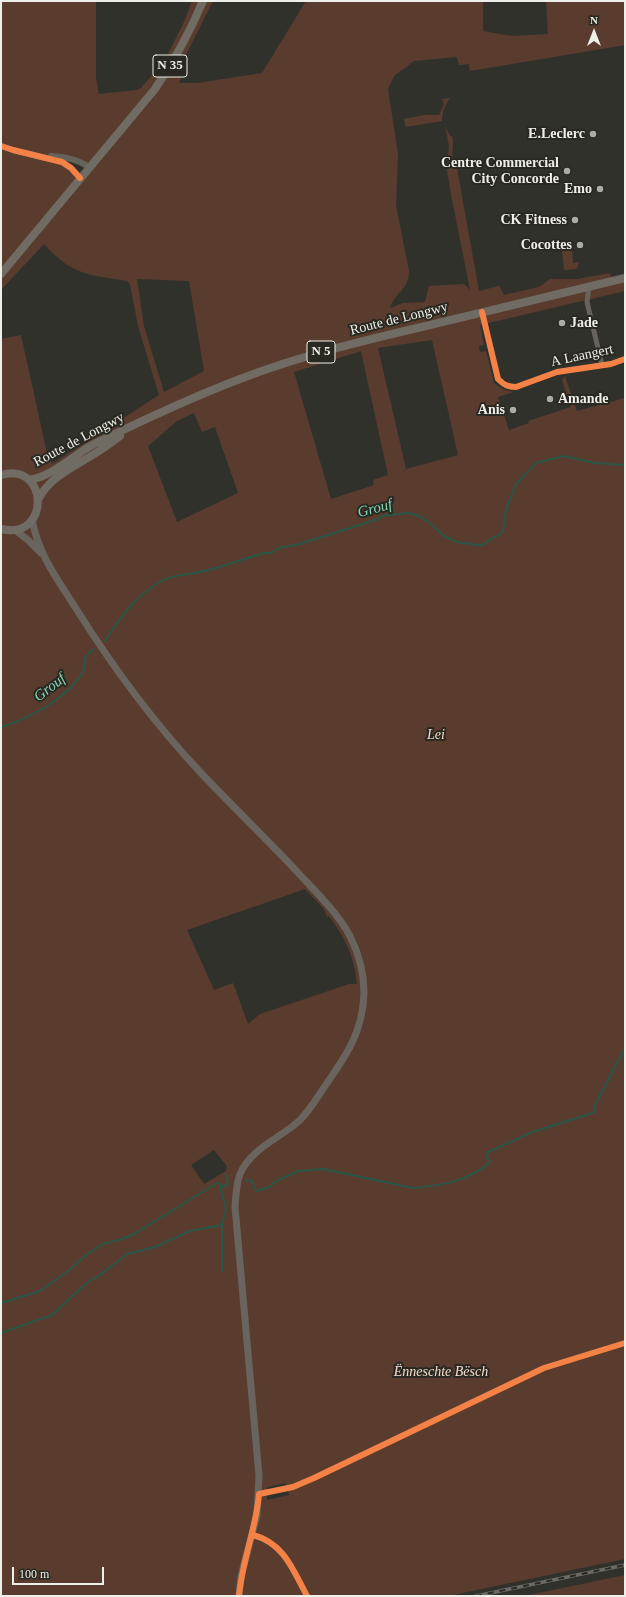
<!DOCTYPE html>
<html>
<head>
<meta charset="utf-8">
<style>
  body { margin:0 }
  #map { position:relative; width:626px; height:1597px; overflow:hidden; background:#31312c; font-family:Georgia,serif }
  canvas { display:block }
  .frame { position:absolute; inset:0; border:2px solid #efefe9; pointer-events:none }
  .north { position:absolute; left:574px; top:12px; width:40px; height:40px; -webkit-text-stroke:3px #292921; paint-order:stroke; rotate:0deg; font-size:11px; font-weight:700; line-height:16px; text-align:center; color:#efefe9 }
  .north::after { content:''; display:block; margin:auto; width:14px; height:18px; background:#efefe9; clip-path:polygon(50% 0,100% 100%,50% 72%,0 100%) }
  .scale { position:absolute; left:12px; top:1567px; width:92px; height:18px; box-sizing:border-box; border:2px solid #efefe9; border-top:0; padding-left:5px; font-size:12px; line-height:14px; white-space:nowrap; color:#efefe9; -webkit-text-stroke:3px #292921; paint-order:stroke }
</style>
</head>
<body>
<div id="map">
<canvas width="626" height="1597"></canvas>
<div class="frame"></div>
<div class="north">N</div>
<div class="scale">100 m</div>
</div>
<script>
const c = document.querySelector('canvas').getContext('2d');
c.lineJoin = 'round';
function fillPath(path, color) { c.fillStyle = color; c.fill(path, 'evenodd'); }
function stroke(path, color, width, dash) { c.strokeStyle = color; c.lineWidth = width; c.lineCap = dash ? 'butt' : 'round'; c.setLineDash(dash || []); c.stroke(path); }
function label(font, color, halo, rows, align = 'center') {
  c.font = font + ' Georgia,serif'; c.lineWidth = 4; c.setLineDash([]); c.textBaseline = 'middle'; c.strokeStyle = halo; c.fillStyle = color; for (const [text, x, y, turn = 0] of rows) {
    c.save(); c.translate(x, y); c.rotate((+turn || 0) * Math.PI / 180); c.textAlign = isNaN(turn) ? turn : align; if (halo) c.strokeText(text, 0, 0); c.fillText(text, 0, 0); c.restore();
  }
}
fillPath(new Path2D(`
  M 1,1 L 96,1 L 96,78 L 99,94 L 136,90 L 141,88 L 165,60 L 184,22 L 192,1 L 213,1 L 184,59 L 187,63 L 179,83 L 197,83 L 262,73 L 306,1 L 483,1 L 483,31 L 512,36 L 548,34 L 546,1 L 625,1 L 625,45 L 470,71 L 469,64 L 459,65 L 457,57 L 414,61 L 394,76 L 388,89 L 398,154 L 396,205 L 409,271 C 409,290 395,292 390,308 L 403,303 L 425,302 L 429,286 L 464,284 L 470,290 L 450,189 L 447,170 L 449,146 L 445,126 L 450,136 L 452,136 L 453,141 L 452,161 L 457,168 L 479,291 L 499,286 L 504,295 L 539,287 L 550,279 L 578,279 L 610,273 L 612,281 L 625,278 L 625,291 L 480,325 L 484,345 L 479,346 L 480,352 L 486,351 L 494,383 L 504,390 L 514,392 L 498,397 L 509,430 L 529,423 L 528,421 L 571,407 L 562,380 L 565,376 L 577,411 L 625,398 L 625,1559 L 448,1596 L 1,1596 L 1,339 L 21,335 L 47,453 L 52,464 L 159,395 L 138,326 L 130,284 L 127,281 C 105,277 80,276 62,261 C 55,256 50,250 44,244 L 1,290 ZM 52,156 L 89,167 L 80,178 ZM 137,279 L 189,281 L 204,371 L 164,392 L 144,326 ZM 432,340 L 458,455 L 406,469 L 378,348 ZM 361,351 L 388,475 L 373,480 L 374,485 L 331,499 L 294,372 ZM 194,413 L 202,432 L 215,427 L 238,493 L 177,522 L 148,446 L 177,421 ZM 305,889 L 324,909 L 327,917 L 329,916 C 346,939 354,956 357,984 L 349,984 L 260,1014 L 248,1024 L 233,983 L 214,990 L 187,930 ZM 214,1150 L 227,1166 L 226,1171 L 204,1184 L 191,1165 ZM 286,1483 L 289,1495 L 267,1500 L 267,1487 Z
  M 450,98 C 445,105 442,112 442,121 L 406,127 L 404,119 L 424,115 L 439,115 L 444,105 L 442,99 Z
  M 572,249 L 573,263 L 579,262 L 577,269 L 564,270 L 562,251 Z
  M 625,1575 L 625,1596 L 524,1596 Z`), '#5a3c2f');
stroke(new Path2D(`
  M 105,641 C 118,620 136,596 158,583 C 171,575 185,575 199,572 C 221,568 243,559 264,553 L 271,553 L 279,548 L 300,544 L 378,519 L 381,516 L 408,513 L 420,516 L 432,525 L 444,536 L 460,543 L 482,545 L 503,532 L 506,509 L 516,484 L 536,463 L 564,456 L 595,463 L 625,465
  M 1,727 C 30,718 67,699 83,672 C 89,661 78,660 94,649
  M 246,1180 L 252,1181 L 256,1191 L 269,1187 L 278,1180 L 299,1171 L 323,1169 L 413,1188 C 439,1186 470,1181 490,1162 L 489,1159 L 486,1157 L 486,1153 L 530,1133 L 595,1112 L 595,1105 L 625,1048
  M 222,1225 L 222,1271
  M 1,1303 L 40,1291 L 68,1271 L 86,1255 L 103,1244 L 122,1239 L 134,1234 L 217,1183 L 219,1183 L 220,1187 L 228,1185 L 227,1175
  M 1,1333 L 52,1315 L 88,1282 L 100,1275 L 127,1254 L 155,1247 L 190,1231 L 222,1225 L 226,1209 L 220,1187`), '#295745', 2);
stroke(new Path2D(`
  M 589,287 L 587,302 L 602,365
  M 482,312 L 498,379 C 504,385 508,387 516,387 L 557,372 L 611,364 L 625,359
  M 253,1535 C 284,1543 293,1570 307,1596`), '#66635d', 5);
stroke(new Path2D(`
  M 1,146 L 13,150 L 62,162 L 71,168 L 80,178
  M 51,156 C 65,157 77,159 89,167`), '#66635d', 6);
stroke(new Path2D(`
  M 32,520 C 39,555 56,577 75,607 C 112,666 153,722 201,773 C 234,808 269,841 302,877 C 319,895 338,914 350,936 C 359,954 364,973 364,993 C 363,1032 346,1056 325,1086 C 317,1098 310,1110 300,1120 C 281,1138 251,1148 240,1174 C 236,1184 236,1196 235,1207 L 259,1476 L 257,1515 L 241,1576 L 239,1596
  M 15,530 L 28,540 L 41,553`), '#69655e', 7);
stroke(new Path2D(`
  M 1,274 L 155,89 C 174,61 190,32 203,1
  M 1,475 C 49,461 51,541 1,529
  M 29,480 C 51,477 73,456 92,445 C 141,421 190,398 240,379 C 302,355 366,340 430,325 C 495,309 560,294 625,278
  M 39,498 C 51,476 74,467 94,454 C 103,449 112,442 120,436`), '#706c64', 8);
const rail = new Path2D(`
  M 476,1596 L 625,1565`);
stroke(rail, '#6c6a66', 3.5);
stroke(rail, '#292921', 2, [6]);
stroke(new Path2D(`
  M 1,146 L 13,150 L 62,162 L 71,168 L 80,178
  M 482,312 L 498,379 C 504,385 508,387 516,387 L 557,372 L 611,364 L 625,359
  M 253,1535 C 284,1543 293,1570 307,1596
  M 239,1596 C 242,1561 256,1529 259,1494 L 293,1487 L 314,1478 L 544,1368 L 625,1343`), '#f48246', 6);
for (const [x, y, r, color] of [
  [593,134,4,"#acaca7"],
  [567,171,4,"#acaca7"],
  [600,189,4,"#acaca7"],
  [575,220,4,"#acaca7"],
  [580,245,4,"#acaca7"],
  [562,323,4,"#acaca7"],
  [550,399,4,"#acaca7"],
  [513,410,4,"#acaca7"]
]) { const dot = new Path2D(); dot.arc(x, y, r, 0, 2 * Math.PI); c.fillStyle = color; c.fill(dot); stroke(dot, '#292921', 1.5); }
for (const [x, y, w] of [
  [170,66,34],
  [321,352,28]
]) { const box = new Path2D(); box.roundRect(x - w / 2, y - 11, w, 22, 3); c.fillStyle = '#292921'; c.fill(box); stroke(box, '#efefe9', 1); }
label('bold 13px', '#efefe9', null, [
  ["N 35",170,66],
  ["N 5",321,352]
]);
label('bold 14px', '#efefe9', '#292921', [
  ["E.Leclerc",585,134],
  ["Centre Commercial",559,163],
  ["City Concorde",559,179],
  ["Emo",592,189],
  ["CK Fitness",567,220],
  ["Cocottes",572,245],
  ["Jade",570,323,"left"],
  ["Amande",558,399,"left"],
  ["Anis",505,410]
], 'right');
label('14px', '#efefe9', '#292921', [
  ["Route de Longwy",399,319,-14],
  ["A Laangert",582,356,-12],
  ["Route de Longwy",79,440,-28]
]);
label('italic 14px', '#f9dcce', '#292921', [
  ["Lei",436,735],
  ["Ënneschte Bësch",441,1372]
]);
label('italic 15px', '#83d5b5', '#292921', [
  ["Grouf",375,509,-15],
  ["Grouf",50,688,-38]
]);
</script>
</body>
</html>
